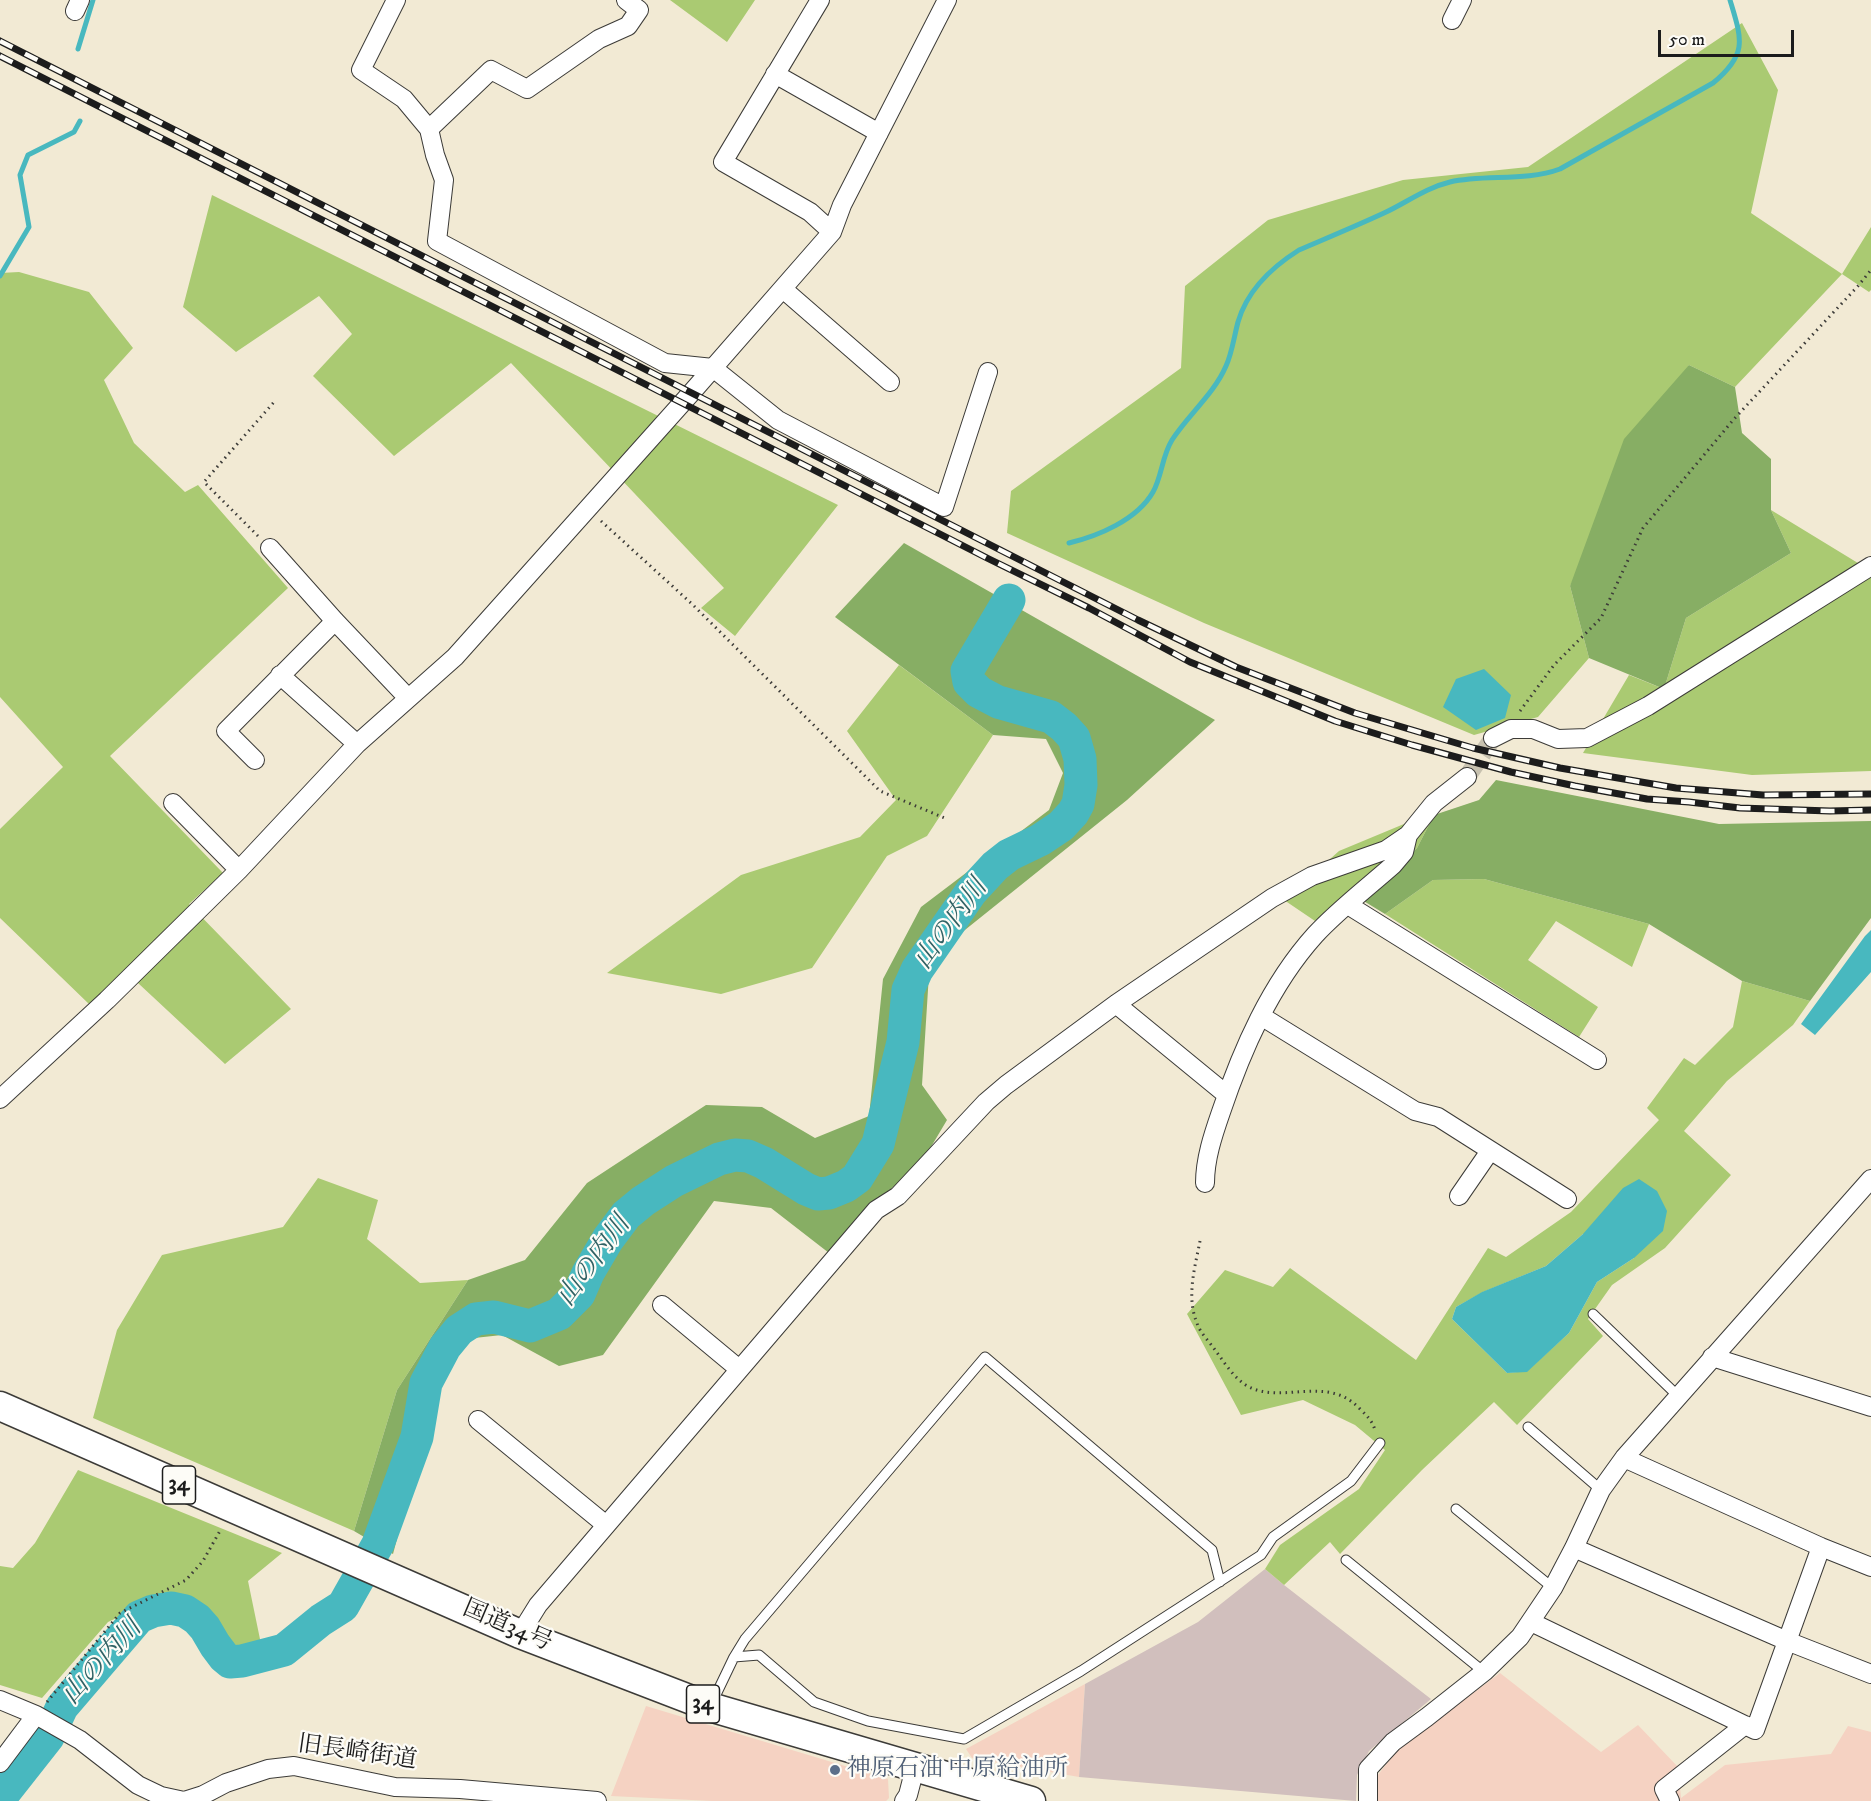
<!DOCTYPE html>
<html>
<head>
<meta charset="utf-8">
<style>
  body { margin:0 }
  #map { position:relative; width:1871px; height:1801px; overflow:hidden; background:#f2ead4; font-family:"IM FELL DW Pica",serif }
  canvas { display:block }
  .scale { position:absolute; left:1658px; top:30px; width:136px; height:27px; box-sizing:border-box; border:3px solid #1c1c1c; border-top:0; padding-left:8px; font-size:18px; line-height:21px; white-space:nowrap; color:#1c1c1c; -webkit-text-stroke:4px #fdfcf7; paint-order:stroke }
</style>
</head>
<body>
<div id="map">
<canvas width="1871" height="1801"></canvas>
<div class="scale">50 m</div>
</div>
<script>
const c = document.querySelector('canvas').getContext('2d');
c.lineJoin = 'round';
function fillPath(path, color) { c.fillStyle = color; c.fill(path, 'evenodd'); }
function stroke(path, color, width, dash) { c.strokeStyle = color; c.lineWidth = width; c.lineCap = dash ? 'butt' : 'round'; c.setLineDash(dash || []); c.stroke(path); }
function label(font, color, halo, rows, align = 'center') {
  c.font = font + ' "IM FELL DW Pica","Noto Serif JP",serif'; c.lineWidth = 4.5; c.setLineDash([]); c.textBaseline = 'middle'; c.strokeStyle = halo; c.fillStyle = color; for (const [text, x, y, turn = 0] of rows) {
    c.save(); c.translate(x, y); c.rotate((+turn || 0) * Math.PI / 180); c.textAlign = isNaN(turn) ? turn : align; if (halo) c.strokeText(text, 0, 0); c.fillText(text, 0, 0); c.restore();
  }
}
fillPath(new Path2D(`
  M 1500,1673 L 1601,1752 L 1638,1725 L 1678,1767 L 1681,1798 L 1725,1765 L 1831,1754 L 1848,1726 L 1871,1732 L 1871,1801 L 1377,1801 L 1378,1775 L 1397,1750 Z
  M 1085,1684 L 1079,1777 L 972,1758 L 966,1749 Z
  M 646,1706 L 888,1779 L 889,1798 L 886,1801 L 712,1801 L 611,1796 Z`), '#f5d2c2');
fillPath(new Path2D(`
  M 1265,1569 L 1284,1585 L 1431,1699 L 1369,1751 L 1357,1775 L 1356,1801 L 1079,1777 L 1085,1684 L 1198,1622 Z`), '#d1bfbd');
fillPath(new Path2D(`
  M 670,0 L 755,0 L 727,42 Z
  M 1742,23 L 1778,90 L 1751,213 L 1842,274 L 1871,227 L 1871,290 L 1869,292 L 1842,274 L 1735,387 L 1689,365 L 1570,586 L 1589,658 L 1538,717 L 1474,735 L 1204,623 L 1007,533 L 1011,491 L 1181,368 L 1185,286 L 1268,220 L 1403,180 L 1528,167 Z
  M 212,195 L 838,505 L 735,636 L 701,608 L 724,588 L 511,363 L 394,456 L 313,376 L 352,334 L 319,296 L 236,352 L 183,307 Z
  M 19,272 L 89,292 L 133,348 L 104,380 L 134,443 L 185,492 L 198,485 L 288,588 L 110,756 L 223,873 L 189,904 L 291,1009 L 225,1064 L 124,970 L 90,1005 L 0,918 L 0,829 L 63,767 L 0,697 L 0,273 Z
  M 1771,510 L 1871,571 L 1871,771 L 1752,775 L 1583,753 L 1629,675 L 1664,689 L 1686,618 L 1791,553 Z
  M 899,665 L 993,735 L 927,836 L 887,856 L 812,968 L 721,994 L 607,973 L 741,875 L 860,837 L 896,800 L 847,731 Z
  M 1434,815 L 1417,848 L 1362,900 L 1350,894 L 1315,921 L 1284,900 L 1339,851 L 1416,819 Z
  M 1484,879 L 1649,924 L 1632,967 L 1556,921 L 1528,960 L 1598,1007 L 1579,1037 L 1385,914 L 1433,880 Z
  M 1742,981 L 1810,1001 L 1793,1025 L 1727,1081 L 1684,1131 L 1731,1175 L 1665,1248 L 1612,1285 L 1588,1319 L 1603,1336 L 1517,1425 L 1494,1402 L 1422,1470 L 1340,1554 L 1330,1542 L 1284,1585 L 1265,1569 L 1280,1545 L 1359,1489 L 1385,1450 L 1355,1425 L 1303,1400 L 1241,1415 L 1187,1314 L 1225,1270 L 1273,1287 L 1290,1268 L 1416,1360 L 1488,1248 L 1506,1257 L 1571,1212 L 1659,1120 L 1647,1108 L 1684,1058 L 1695,1065 L 1733,1027 ZM 1583,1234 L 1634,1258 L 1597,1282 L 1569,1333 L 1527,1371 L 1507,1373 L 1452,1319 L 1456,1307 L 1483,1292 L 1546,1266 Z
  M 318,1178 L 378,1200 L 367,1239 L 420,1283 L 468,1280 L 397,1390 L 354,1531 L 93,1418 L 117,1330 L 162,1255 L 283,1227 Z
  M 78,1470 L 282,1553 L 248,1581 L 261,1644 L 234,1649 L 203,1606 L 164,1596 L 108,1622 L 42,1698 L 0,1685 L 0,1566 L 13,1568 L 35,1543 Z`), '#aaca72');
fillPath(new Path2D(`
  M 1689,365 L 1735,387 L 1742,433 L 1771,459 L 1771,510 L 1791,553 L 1686,618 L 1664,689 L 1589,658 L 1570,586 L 1624,439 Z
  M 904,543 L 1215,720 L 1127,800 L 930,958 L 922,1085 L 947,1120 L 922,1162 L 863,1213 L 829,1253 L 771,1208 L 714,1201 L 603,1355 L 559,1366 L 502,1335 L 465,1339 L 438,1385 L 393,1554 L 354,1531 L 397,1390 L 468,1280 L 525,1260 L 587,1183 L 706,1105 L 762,1107 L 815,1138 L 869,1116 L 883,979 L 921,907 L 1049,810 L 1063,773 L 1046,739 L 993,735 L 835,617 Z
  M 1496,780 L 1719,824 L 1871,821 L 1871,918 L 1810,1001 L 1742,981 L 1649,924 L 1484,879 L 1433,880 L 1385,914 L 1362,900 L 1417,848 L 1434,815 L 1479,800 Z`), '#87ae64');
fillPath(new Path2D(`
  M 1484,669 L 1511,695 L 1505,718 L 1476,730 L 1443,707 L 1456,679 Z
  M 1871,930 L 1871,972 L 1815,1035 L 1801,1024 L 1865,936 Z
  M 1639,1179 L 1657,1191 L 1667,1211 L 1663,1231 L 1634,1258 L 1597,1282 L 1569,1333 L 1527,1372 L 1507,1373 L 1452,1319 L 1456,1307 L 1482,1292 L 1546,1266 L 1583,1234 L 1623,1188 Z`), '#48b8bf');
stroke(new Path2D(`
  M 78,49 L 93,0
  M 0,276 L 29,227 L 20,175 L 28,155 L 74,132 L 80,121
  M 1069,543 C 1098,536 1137,520 1153,492 C 1162,476 1162,456 1172,440 C 1188,415 1214,394 1226,366 C 1232,353 1234,337 1238,322 C 1247,291 1272,267 1299,250 C 1327,238 1356,226 1384,213 C 1406,203 1425,188 1450,182 C 1486,174 1525,182 1560,169 L 1713,83 C 1748,54 1742,40 1730,0`), '#48b8bf', 5);
stroke(new Path2D(`
  M 0,1798 L 48,1737 L 62,1707 L 139,1617 L 153,1611 L 171,1608 L 185,1611 L 197,1619 L 205,1628 L 215,1645 L 224,1657 L 230,1662 L 242,1661 L 284,1650 L 321,1620 L 343,1606 L 378,1544 L 417,1437 L 426,1383 L 445,1347 L 459,1330 L 476,1319 L 494,1317 L 530,1326 L 559,1314 L 579,1294 L 588,1273 L 608,1239 L 626,1215 L 643,1201 L 674,1181 L 719,1159 L 735,1155 L 748,1156 L 764,1163 L 806,1189 L 818,1194 L 829,1193 L 846,1186 L 857,1178 L 878,1144 L 903,1042 L 908,990 L 917,970 L 971,892 L 995,866 L 1009,855 L 1040,840 L 1061,826 L 1073,813 L 1078,804 L 1081,785 L 1080,759 L 1074,738 L 1064,727 L 1051,717 L 998,702 L 979,692 L 969,682 L 967,671 L 1009,600`), '#48b8bf', 33);
stroke(new Path2D(`
  M 1467,777 L 1493,738`), '#c7c1af', 18, [18, 9]);
const service = new Path2D(`
  M 1593,1314 L 1678,1396
  M 1528,1427 L 1601,1490
  M 1456,1509 L 1553,1588
  M 1346,1560 L 1484,1672
  M 734,1657 L 759,1655 L 814,1702 L 868,1721 L 964,1739 L 1081,1671 L 1261,1555 L 1273,1537 L 1351,1481 L 1380,1443
  M 711,1705 L 734,1657 L 745,1639 L 985,1357 L 1212,1550 L 1220,1582`);
const minor = new Path2D(`
  M 396,0 L 361,70 L 404,99 L 429,129
  M 626,0 L 639,10 L 628,26 L 599,39 L 527,89 L 491,70 L 429,129 L 435,155 L 444,180 L 437,241 L 665,363 L 713,368 L 778,420 L 944,507 L 988,372
  M 820,0 L 723,162 L 810,212 L 832,232
  M 75,11 L 80,0
  M 1452,20 L 1462,0
  M 775,74 L 879,133
  M 783,289 L 890,382
  M 270,548 L 335,621 L 408,698
  M 280,675 L 357,744
  M 1493,738 L 1511,729 L 1533,729 L 1558,739 L 1587,738 L 1648,706 L 1871,566
  M 255,760 L 226,731 L 335,621
  M 173,803 L 239,870
  M 1348,905 L 1597,1060
  M 1116,1004 L 1227,1095
  M 1261,1016 L 1415,1111 L 1438,1117 L 1567,1199
  M 0,1099 L 107,1000 L 239,870 L 357,744 L 455,657 L 692,392 L 832,232 L 842,205 L 947,0
  M 1205,1183 C 1205,1159 1213,1135 1221,1112 C 1242,1050 1270,985 1315,935 C 1338,910 1367,888 1393,865 L 1404,852 L 1408,835
  M 1459,1196 L 1490,1151
  M 662,1305 L 739,1369
  M 1712,1357 L 1871,1407
  M 478,1420 L 606,1525
  M 1624,1458 L 1821,1547 L 1871,1567
  M 1574,1548 L 1787,1641 L 1871,1674
  M 1531,1622 L 1755,1730 L 1821,1547
  M 520,1634 L 538,1605 L 876,1210 L 898,1196 L 986,1102 L 1006,1085 L 1116,1004 L 1272,898 L 1312,876 L 1386,850 L 1408,835 L 1434,803 L 1467,777
  M 0,1700 L 36,1715 L 80,1740 L 138,1785 L 161,1796 L 184,1801 L 203,1795 L 226,1783 L 268,1769 L 294,1766 L 395,1787 L 460,1789 L 597,1801
  M 0,1763 L 36,1715
  M 904,1801 L 908,1795 L 915,1768
  M 1368,1801 L 1368,1769 L 1393,1742 L 1427,1717 L 1484,1672 L 1520,1637 L 1553,1588 L 1574,1548 L 1601,1490 L 1624,1458 L 1871,1179
  M 1670,1801 L 1664,1789 L 1745,1725`);
const trunk = new Path2D(`
  M 0,1406 L 520,1634 L 710,1707 L 1031,1801`);
stroke(service, '#3c3b38', 11);
stroke(minor, '#3c3b38', 20);
stroke(trunk, '#3c3b38', 31);
stroke(new Path2D(`
  M 601,521 L 692,604 L 880,791 L 947,819
  M 258,536 L 204,482 L 274,402
  M 1520,711 L 1554,665 L 1601,618 L 1643,528 L 1734,419 L 1858,286 L 1871,270
  M 1200,1241 C 1195,1267 1186,1297 1197,1323 C 1200,1333 1209,1341 1215,1350 C 1225,1363 1234,1379 1249,1387 C 1284,1404 1327,1375 1359,1408 C 1366,1415 1372,1420 1375,1430
  M 47,1702 L 120,1613 L 186,1580 L 203,1561 L 221,1529`), '#3c3b38', 3, [1.5, 4.5]);
stroke(service, '#fff', 9);
stroke(minor, '#fff', 18);
stroke(trunk, '#fff', 28);
const rail = new Path2D(`
  M 0,41 L 1138,620 L 1236,667 L 1355,713 L 1473,748 L 1560,768 L 1676,788 L 1763,795 L 1871,794
  M 0,56 L 989,559 L 1089,608 L 1190,662 L 1335,721 L 1412,745 L 1511,772 L 1575,786 L 1647,799 L 1689,802 L 1740,808 L 1830,811 L 1871,810`);
stroke(rail, '#1c1c1c', 7);
stroke(rail, '#fdfcf7', 4.5, [14]);
for (const [x, y, r, color] of [
  [835,1770,6,"#5c6f8a"]
]) { const dot = new Path2D(); dot.arc(x, y, r, 0, 2 * Math.PI); c.fillStyle = color; c.fill(dot); stroke(dot, '#fdfcf7', 2); }
for (const [x, y, w] of [
  [179,1485,33],
  [703,1704,33]
]) { const box = new Path2D(); box.roundRect(x - w / 2, y - 19, w, 38, 4.5); c.fillStyle = '#fdfcf7'; c.fill(box); stroke(box, '#1c1c1c', 1.5); }
label('bold 22px', '#1c1c1c', null, [
  ["34",179,1485],
  ["34",703,1704]
]);
label('24px', '#1c1c1c', '#fdfcf7', [
  ["国道34号",507,1627,23],
  ["旧長崎街道",357,1754,8]
]);
label('24px', '#4e5e75', '#fdfcf7', [
  ["神原石油 中原給油所",847,1770]
], 'left');
label('italic 26px', '#306265', '#fdfcf7', [
  ["山の内川",952,925,-54],
  ["山の内川",595,1262,-54],
  ["山の内川",103,1663,-48]
]);
</script>
</body>
</html>
